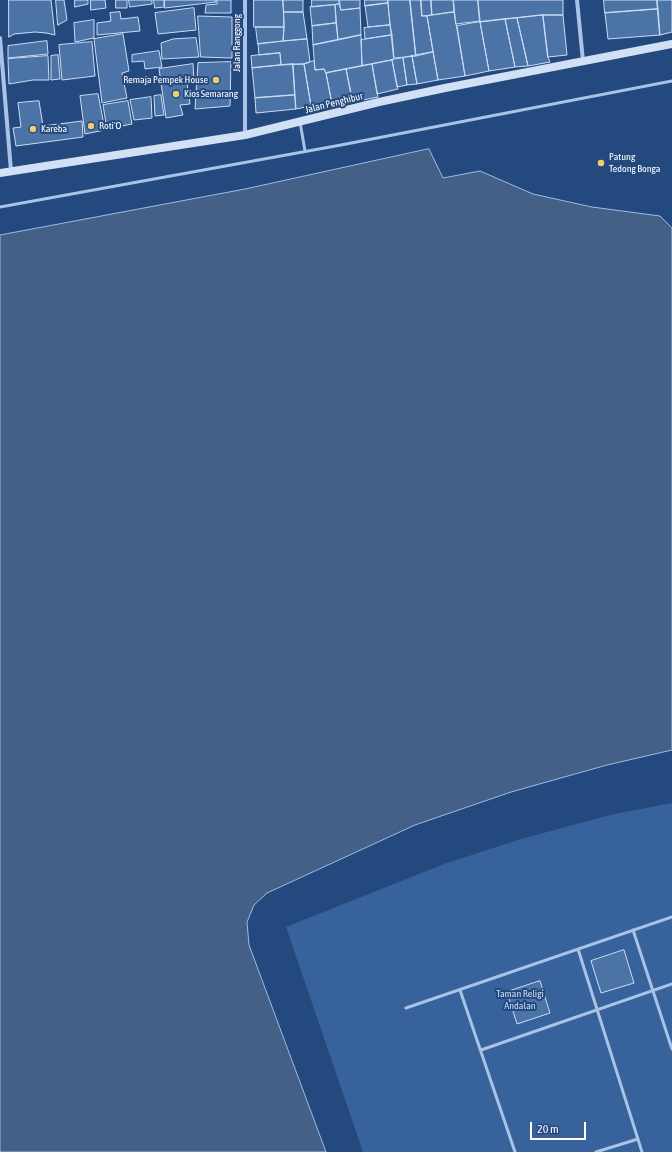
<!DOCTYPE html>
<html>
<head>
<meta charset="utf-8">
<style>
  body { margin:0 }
  #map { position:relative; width:672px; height:1152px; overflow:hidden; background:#24497e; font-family:"Asap Condensed",sans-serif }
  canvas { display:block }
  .scale { position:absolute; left:530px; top:1122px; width:56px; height:18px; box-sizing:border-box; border:2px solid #fff; border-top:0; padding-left:5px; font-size:12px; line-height:14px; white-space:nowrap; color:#fff; -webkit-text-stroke:3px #24497e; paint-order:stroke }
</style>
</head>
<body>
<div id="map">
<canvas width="672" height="1152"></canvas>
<div class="scale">20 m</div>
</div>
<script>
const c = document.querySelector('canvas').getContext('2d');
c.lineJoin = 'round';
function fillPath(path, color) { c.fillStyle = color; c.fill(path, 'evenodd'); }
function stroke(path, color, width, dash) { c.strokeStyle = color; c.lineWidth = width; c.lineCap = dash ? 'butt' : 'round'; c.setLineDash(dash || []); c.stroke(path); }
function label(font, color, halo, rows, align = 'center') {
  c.font = font + ' "Asap Condensed",sans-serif'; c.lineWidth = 4; c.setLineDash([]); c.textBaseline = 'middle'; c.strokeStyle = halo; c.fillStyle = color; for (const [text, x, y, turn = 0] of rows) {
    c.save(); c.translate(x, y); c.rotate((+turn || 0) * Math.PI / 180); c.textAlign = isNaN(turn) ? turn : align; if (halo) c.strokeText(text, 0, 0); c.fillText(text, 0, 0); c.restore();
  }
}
fillPath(new Path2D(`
  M 672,803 L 672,1152 L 363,1152 L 286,927 L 444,864 L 521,839 L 614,814 Z`), '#37629b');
const water = new Path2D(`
  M 429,149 L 443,178 L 480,171 L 533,194 L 592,207 L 660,216 L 672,228 L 672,750 L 607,765 L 511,792 L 415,825 L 267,893 L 254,905 L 247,922 L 249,945 L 326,1152 L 0,1152 L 0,235 L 245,189 Z`);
fillPath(water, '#446086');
stroke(water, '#9cbde7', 1);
const building = new Path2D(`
  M 9,0 L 51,0 L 55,35 L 46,33 L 35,32 L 14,34 L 9,37 Z
  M 56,0 L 64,0 L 67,20 L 58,25 Z
  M 75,0 L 88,0 L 88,4 L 75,7 Z
  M 91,0 L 105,0 L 106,8 L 91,10 Z
  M 116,0 L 127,0 L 127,8 L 116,8 Z
  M 129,0 L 152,0 L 152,4 L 130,7 Z
  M 154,0 L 164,0 L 164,7 L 155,8 Z
  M 165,0 L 216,0 L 216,2 L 165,8 Z
  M 217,0 L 231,0 L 231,13 L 205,13 L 206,5 L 217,4 Z
  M 254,0 L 283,0 L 284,27 L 254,27 Z
  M 283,0 L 303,0 L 303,12 L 284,12 Z
  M 312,0 L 339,0 L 339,4 L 312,7 Z
  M 340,0 L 360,0 L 360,8 L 341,10 Z
  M 365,0 L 388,0 L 388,3 L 365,6 Z
  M 388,0 L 410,0 L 416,56 L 394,58 Z
  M 410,0 L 421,0 L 422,16 L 427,16 L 433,52 L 416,56 Z
  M 421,0 L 431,0 L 432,15 L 422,16 Z
  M 431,0 L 453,0 L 454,12 L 432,15 Z
  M 454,0 L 478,0 L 480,21 L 456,24 Z
  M 478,0 L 563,0 L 563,15 L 543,15 L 480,22 Z
  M 604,0 L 657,0 L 658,9 L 605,13 Z
  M 657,0 L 672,0 L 672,32 L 660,35 Z
  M 388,3 L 390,25 L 368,27 L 365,6 Z
  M 339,4 L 341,10 L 360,8 L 361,35 L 338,40 L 335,5 Z
  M 335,5 L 336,23 L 312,26 L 310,7 Z
  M 194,8 L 196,30 L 158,34 L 155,13 Z
  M 658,9 L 660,35 L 608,39 L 605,13 Z
  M 120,12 L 121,19 L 138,17 L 140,31 L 97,35 L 97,23 L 111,21 L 110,13 Z
  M 284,12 L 303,12 L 307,39 L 283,41 L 284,27 Z
  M 454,12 L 465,76 L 438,80 L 427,16 Z
  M 543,15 L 548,57 L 550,62 L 528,66 L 517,18 Z
  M 543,15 L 563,15 L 567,55 L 548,57 Z
  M 198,16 L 232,17 L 232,58 L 201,57 Z
  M 517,18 L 528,66 L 515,67 L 505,19 Z
  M 505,19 L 515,67 L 489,71 L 480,22 Z
  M 94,20 L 94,38 L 75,42 L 74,23 Z
  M 480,22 L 489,71 L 465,76 L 457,26 Z
  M 336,23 L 338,40 L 313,45 L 312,26 Z
  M 390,25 L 392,35 L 365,39 L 364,28 Z
  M 256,27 L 284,27 L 283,41 L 258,44 Z
  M 123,34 L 129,71 L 122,73 L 127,98 L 102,103 L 94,39 Z
  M 361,35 L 362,66 L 326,73 L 324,69 L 315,70 L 313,45 Z
  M 392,35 L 394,58 L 392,60 L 362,66 L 361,40 Z
  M 196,38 L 199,57 L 162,59 L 161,43 L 173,39 Z
  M 307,39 L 310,62 L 304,64 L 281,65 L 280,53 L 259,55 L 258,44 Z
  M 47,41 L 48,54 L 8,58 L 8,46 Z
  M 92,42 L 95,76 L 62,80 L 59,45 Z
  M 159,51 L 162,67 L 145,69 L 144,61 L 132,62 L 132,55 Z
  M 433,52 L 438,80 L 417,84 L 412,56 Z
  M 280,53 L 281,65 L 252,68 L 251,56 Z
  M 58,55 L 60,79 L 51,80 L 51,56 Z
  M 48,56 L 49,80 L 33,80 L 9,84 L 8,59 Z
  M 412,56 L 417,84 L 407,85 L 403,58 Z
  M 403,58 L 407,85 L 397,87 L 392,60 Z
  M 392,60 L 398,89 L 377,94 L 372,64 Z
  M 314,61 L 315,70 L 324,69 L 326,73 L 332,104 L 311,106 L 304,64 Z
  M 231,62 L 230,106 L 195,109 L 198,63 Z
  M 193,64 L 194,81 L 187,83 L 190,104 L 180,105 L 183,115 L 166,118 L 159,69 Z
  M 293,64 L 304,64 L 311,106 L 296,109 Z
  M 293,64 L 295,95 L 255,98 L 252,68 Z
  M 372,64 L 378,97 L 353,102 L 346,69 Z
  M 346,69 L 352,100 L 332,104 L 326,73 Z
  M 98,94 L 105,130 L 85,134 L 80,96 Z
  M 161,95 L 164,115 L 155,116 L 154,96 Z
  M 295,95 L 296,109 L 256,113 L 255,98 Z
  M 151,97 L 152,118 L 134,120 L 130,100 Z
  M 39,101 L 43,126 L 82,121 L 83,137 L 16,146 L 13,128 L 21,127 L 18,103 Z
  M 128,101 L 132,124 L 107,129 L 103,105 Z
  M 624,950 L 634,983 L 601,993 L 591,961 Z
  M 540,981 L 550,1013 L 517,1024 L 507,992 Z`);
fillPath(building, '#4c73a6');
stroke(building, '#cbddf5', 1);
stroke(new Path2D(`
  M 300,122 L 305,151
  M 0,207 L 341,145 L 672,81
  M 633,930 L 672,1049
  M 578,949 L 642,1152
  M 460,990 L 515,1152
  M 406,1008 L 672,917
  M 481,1050 L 672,984
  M 596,1152 L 638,1139`), '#a8c3e6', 3);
stroke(new Path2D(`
  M 245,0 L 245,135
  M 577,0 L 583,61
  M 0,38 L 11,171`), '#a8c3e6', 4);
stroke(new Path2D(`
  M 0,173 L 245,135 L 379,102 L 445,88 L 672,44`), '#d2e0f5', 8);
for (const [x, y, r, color] of [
  [216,80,4,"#f0cd6c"],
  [176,94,4,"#f0cd6c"],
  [91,126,4,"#f0cd6c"],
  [33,129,4,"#f0cd6c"],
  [601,163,4,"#f0cd6c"]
]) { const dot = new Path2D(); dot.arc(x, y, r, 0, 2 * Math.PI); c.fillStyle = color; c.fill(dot); stroke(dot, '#24497e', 1.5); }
label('10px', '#fff', '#24497e', [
  ["Jalan Ranggong",237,43,-90],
  ["Jalan Penghibur",334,103,-14]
]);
label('10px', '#fff', '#24497e', [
  ["Remaja Pempek House",208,80,"right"],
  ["Kios Semarang",184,94],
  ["Roti'O",99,126],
  ["Kareba",41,129],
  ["Patung",609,157],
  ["Tedong Bonga",609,169]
], 'left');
label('10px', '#cbddf5', '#24497e', [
  ["Taman Religi",520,994],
  ["Andalan",520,1006]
]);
</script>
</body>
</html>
